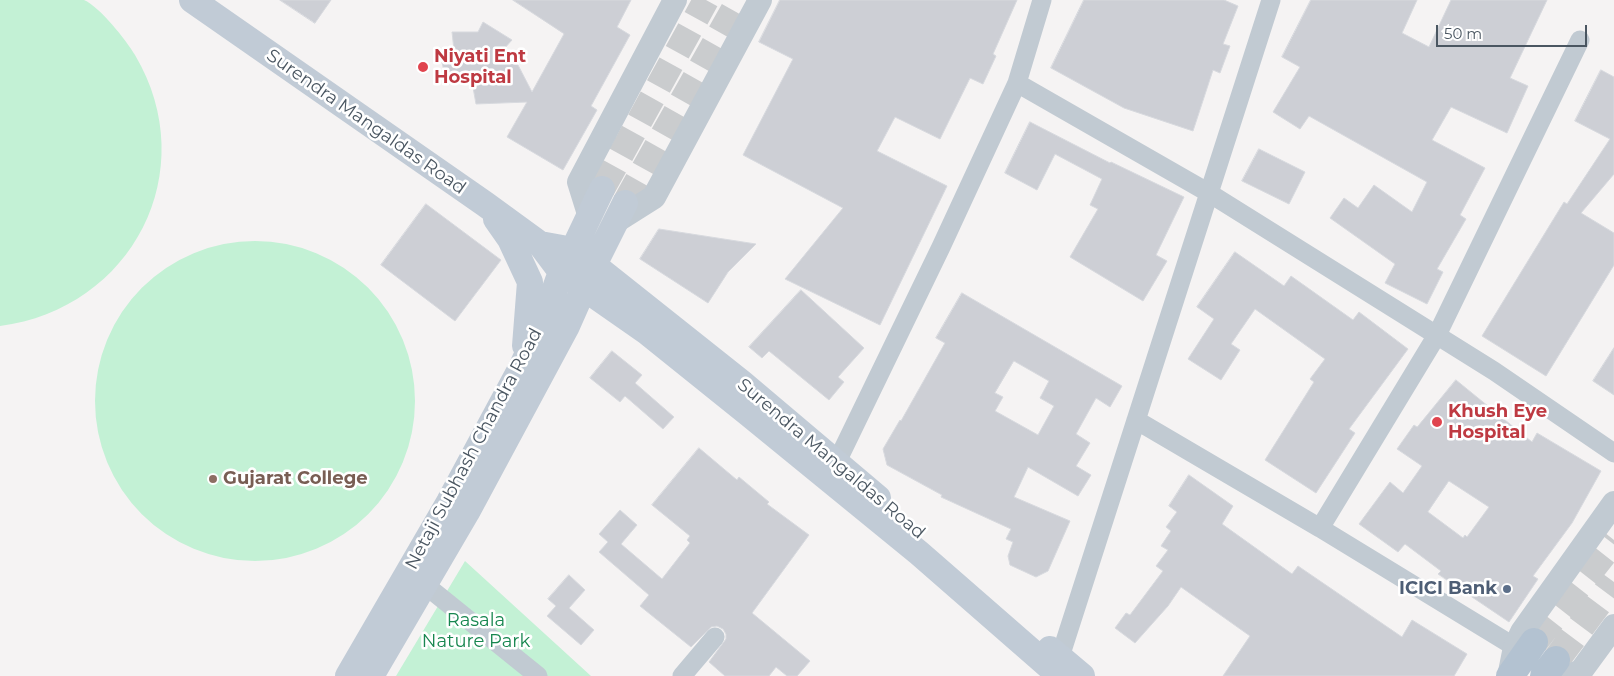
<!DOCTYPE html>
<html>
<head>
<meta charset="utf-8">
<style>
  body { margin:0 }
  #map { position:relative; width:1614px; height:676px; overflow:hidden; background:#f5f3f3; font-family:Montserrat,sans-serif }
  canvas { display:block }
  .scale { position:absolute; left:1436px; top:25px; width:151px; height:22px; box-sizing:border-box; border:2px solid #4a5661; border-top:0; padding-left:6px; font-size:15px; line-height:18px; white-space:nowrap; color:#4a5661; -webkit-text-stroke:4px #fff; paint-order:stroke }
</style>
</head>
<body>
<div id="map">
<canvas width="1614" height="676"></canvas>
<div class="scale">50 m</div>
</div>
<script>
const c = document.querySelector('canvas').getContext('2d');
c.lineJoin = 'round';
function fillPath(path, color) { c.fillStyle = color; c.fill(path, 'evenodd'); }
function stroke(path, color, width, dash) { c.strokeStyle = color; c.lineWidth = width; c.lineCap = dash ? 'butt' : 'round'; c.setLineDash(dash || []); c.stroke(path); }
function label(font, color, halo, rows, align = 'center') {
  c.font = font + ' Montserrat,sans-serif'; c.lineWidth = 5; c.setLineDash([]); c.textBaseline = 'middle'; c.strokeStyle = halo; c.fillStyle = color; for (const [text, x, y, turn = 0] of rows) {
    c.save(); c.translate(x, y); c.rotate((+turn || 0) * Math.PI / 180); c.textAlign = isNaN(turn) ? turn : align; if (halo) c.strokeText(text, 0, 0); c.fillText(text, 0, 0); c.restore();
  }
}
fillPath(new Path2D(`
  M 0,0 C 22,0 43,0 65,0 C 70,0 79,0 84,0 C 100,7 126,40 135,55 C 204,171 132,309 0,326 Z
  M95 401a160 160 0 1 1 320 0a160 160 0 1 1-320 0Z
  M 465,561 L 591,676 L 396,676 Z`), '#c3f1d5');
const building = new Path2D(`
  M 280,0 L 331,0 L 315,23 Z
  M 513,0 L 631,0 L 617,27 L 630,35 L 591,106 L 597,110 L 563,170 L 507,137 L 527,102 L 476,104 L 472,82 L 447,84 L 440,54 L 454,50 L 452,32 L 478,32 L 483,22 L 512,40 L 495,59 L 518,65 L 532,92 L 564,34 Z
  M 780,0 L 1017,0 L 993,54 L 996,56 L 983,84 L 970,78 L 940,139 L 895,117 L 877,151 L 947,186 L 880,325 L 785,279 L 843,208 L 743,155 L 793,59 L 759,42 Z
  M 1084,0 L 1224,0 L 1238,6 L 1223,44 L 1230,46 L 1220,73 L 1213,70 L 1193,131 L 1124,108 L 1051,68 Z
  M 1311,0 L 1417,0 L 1402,33 L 1429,47 L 1451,0 L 1547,0 L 1510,78 L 1528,86 L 1507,133 L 1451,107 L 1432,140 L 1485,168 L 1460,215 L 1466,219 L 1437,269 L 1443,272 L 1427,304 L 1385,283 L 1395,264 L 1330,218 L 1344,198 L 1358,208 L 1374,185 L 1412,212 L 1427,182 L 1309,116 L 1300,129 L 1273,112 L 1300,67 L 1282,57 Z
  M 1601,70 L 1614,77 L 1614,174 L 1581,213 L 1614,233 L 1614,265 L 1546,376 L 1482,336 L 1564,202 L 1567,204 L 1610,139 L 1575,121 Z
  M 1030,122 L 1110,163 L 1111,162 L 1184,197 L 1156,255 L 1167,261 L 1143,301 L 1070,257 L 1098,209 L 1090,205 L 1102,179 L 1055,154 L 1037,190 L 1005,173 Z
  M 1259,149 L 1305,172 L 1289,204 L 1242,181 Z
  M 426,204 L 501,260 L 455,321 L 381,265 Z
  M 659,229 L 756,244 L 728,272 L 708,303 L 640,259 Z
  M 1235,252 L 1284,286 L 1291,276 L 1353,320 L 1359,312 L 1408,349 L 1349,429 L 1355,433 L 1316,493 L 1265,460 L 1314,382 L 1310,379 L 1325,359 L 1255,309 L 1231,344 L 1240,350 L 1221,380 L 1188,359 L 1214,319 L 1197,307 Z
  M 801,290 L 864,348 L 838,377 L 844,382 L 829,400 L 769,351 L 762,358 L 749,347 Z
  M 962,293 L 1122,386 L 1110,407 L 1096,398 L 1076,434 L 1090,443 L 1076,466 L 1091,475 L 1078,496 L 1028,467 L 1014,497 L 1070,521 L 1048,571 L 1036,577 L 1010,565 L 1008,556 L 1013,542 L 1006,539 L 1011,529 L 941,497 L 942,495 L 887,465 L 883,449 L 900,420 L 901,421 L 945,343 L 936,338 ZM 1014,361 L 1049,381 L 1040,398 L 1054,406 L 1038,435 L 995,411 L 1003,397 L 995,393 Z
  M 1614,348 L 1614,395 L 1593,381 Z
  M 612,351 L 642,375 L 635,383 L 674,417 L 663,429 L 625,396 L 620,402 L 590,378 Z
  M 1456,380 L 1532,442 L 1537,433 L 1601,471 L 1572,523 L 1533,576 L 1538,579 L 1509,622 L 1438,574 L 1441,571 L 1405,544 L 1398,552 L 1359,524 L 1390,482 L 1403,493 L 1422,466 L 1397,449 L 1414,425 L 1417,427 ZM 1449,481 L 1489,507 L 1467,537 L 1465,535 L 1463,538 L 1428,512 Z
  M 699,448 L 737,480 L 739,477 L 769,502 L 767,504 L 809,535 L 752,613 L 810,661 L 797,676 L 787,676 L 776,667 L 769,676 L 725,676 L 709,662 L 726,639 L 726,634 L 723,629 L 717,626 L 711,627 L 691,647 L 640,606 L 649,595 L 599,552 L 608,542 L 599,534 L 620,510 L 637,525 L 621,544 L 662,579 L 690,543 L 687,540 L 690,536 L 652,505 Z
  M 1189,475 L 1233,506 L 1222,524 L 1292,574 L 1298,566 L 1402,637 L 1412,620 L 1467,654 L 1454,676 L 1223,676 L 1250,636 L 1181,587 L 1168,606 L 1135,643 L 1115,628 L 1126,613 L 1130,615 L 1163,571 L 1156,566 L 1168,550 L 1161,546 L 1171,531 L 1166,527 L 1177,512 L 1169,506 Z
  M 569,575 L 585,590 L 569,608 L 594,630 L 581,645 L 547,616 L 556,606 L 548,599 Z`);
fillPath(building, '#cdcfd5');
stroke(building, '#d7d9de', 1);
stroke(new Path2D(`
  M 602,189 L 706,0
  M 625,203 L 739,0`), '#caccce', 26, [26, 13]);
stroke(new Path2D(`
  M 1534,642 L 1614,540
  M 1556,660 L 1614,582`), '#caccce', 28, [28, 14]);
stroke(new Path2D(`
  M 1017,83 L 1209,193 L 1494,371 L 1614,453
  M 1136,420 L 1320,528
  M 831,474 L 941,247 L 1017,83 L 1042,0
  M 424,584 L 538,676
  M 1515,647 L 1320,528 L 1437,335 L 1580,40
  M 1060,657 L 1271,0
  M 682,676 L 715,637`), '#c1cad2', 19);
stroke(new Path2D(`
  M 589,214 L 579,182 L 675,0
  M 616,221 L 654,197 L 760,0
  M 1510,672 L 1515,647 L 1522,632 L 1614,503
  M 1570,676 L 1581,671 L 1614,626`), '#c1cad2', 24);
stroke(new Path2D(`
  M 192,0 L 485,204 L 540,244 L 561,272 L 647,332 L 749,414 L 919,553 L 1060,676
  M 496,219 L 510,239 L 530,282 L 525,346
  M 540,244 L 573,250 L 586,259 L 742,383 L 878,498
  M 1050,649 L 1082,676
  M 348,676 L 449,502 L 522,366 L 547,311 L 561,272 L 573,250 L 602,189
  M 371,676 L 467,512 L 567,326 L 594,265 L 625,203`), '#c1cbd6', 26);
stroke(new Path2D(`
  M 1510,676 L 1534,642
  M 1544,676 L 1556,660`), '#b3c2d1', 28);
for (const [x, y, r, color] of [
  [423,67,6,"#e0444e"],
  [1437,422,6,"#e0444e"],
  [213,479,5,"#8d6e63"],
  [1507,589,5,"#5c6f8a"]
]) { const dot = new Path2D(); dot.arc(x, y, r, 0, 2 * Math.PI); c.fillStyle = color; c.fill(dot); stroke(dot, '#fff', 2); }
label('bold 18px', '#be3a42', '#fff', [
  ["Niyati Ent",434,57],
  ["Hospital",434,78],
  ["Khush Eye",1448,412],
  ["Hospital",1448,433]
], 'left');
label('18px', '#4a5661', '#fff', [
  ["Surendra Mangaldas Road",366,122,35],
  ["Netaji Subhash Chandra Road",474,449,-62],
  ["Surendra Mangaldas Road",831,459,40]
]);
label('bold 18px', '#785e54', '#fff', [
  ["Gujarat College",223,479]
], 'left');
label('bold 18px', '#4e5e75', '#fff', [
  ["ICICI Bank",1497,589]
], 'right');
label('18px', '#17864f', '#fff', [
  ["Rasala",476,621],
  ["Nature Park",476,642]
]);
</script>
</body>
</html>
